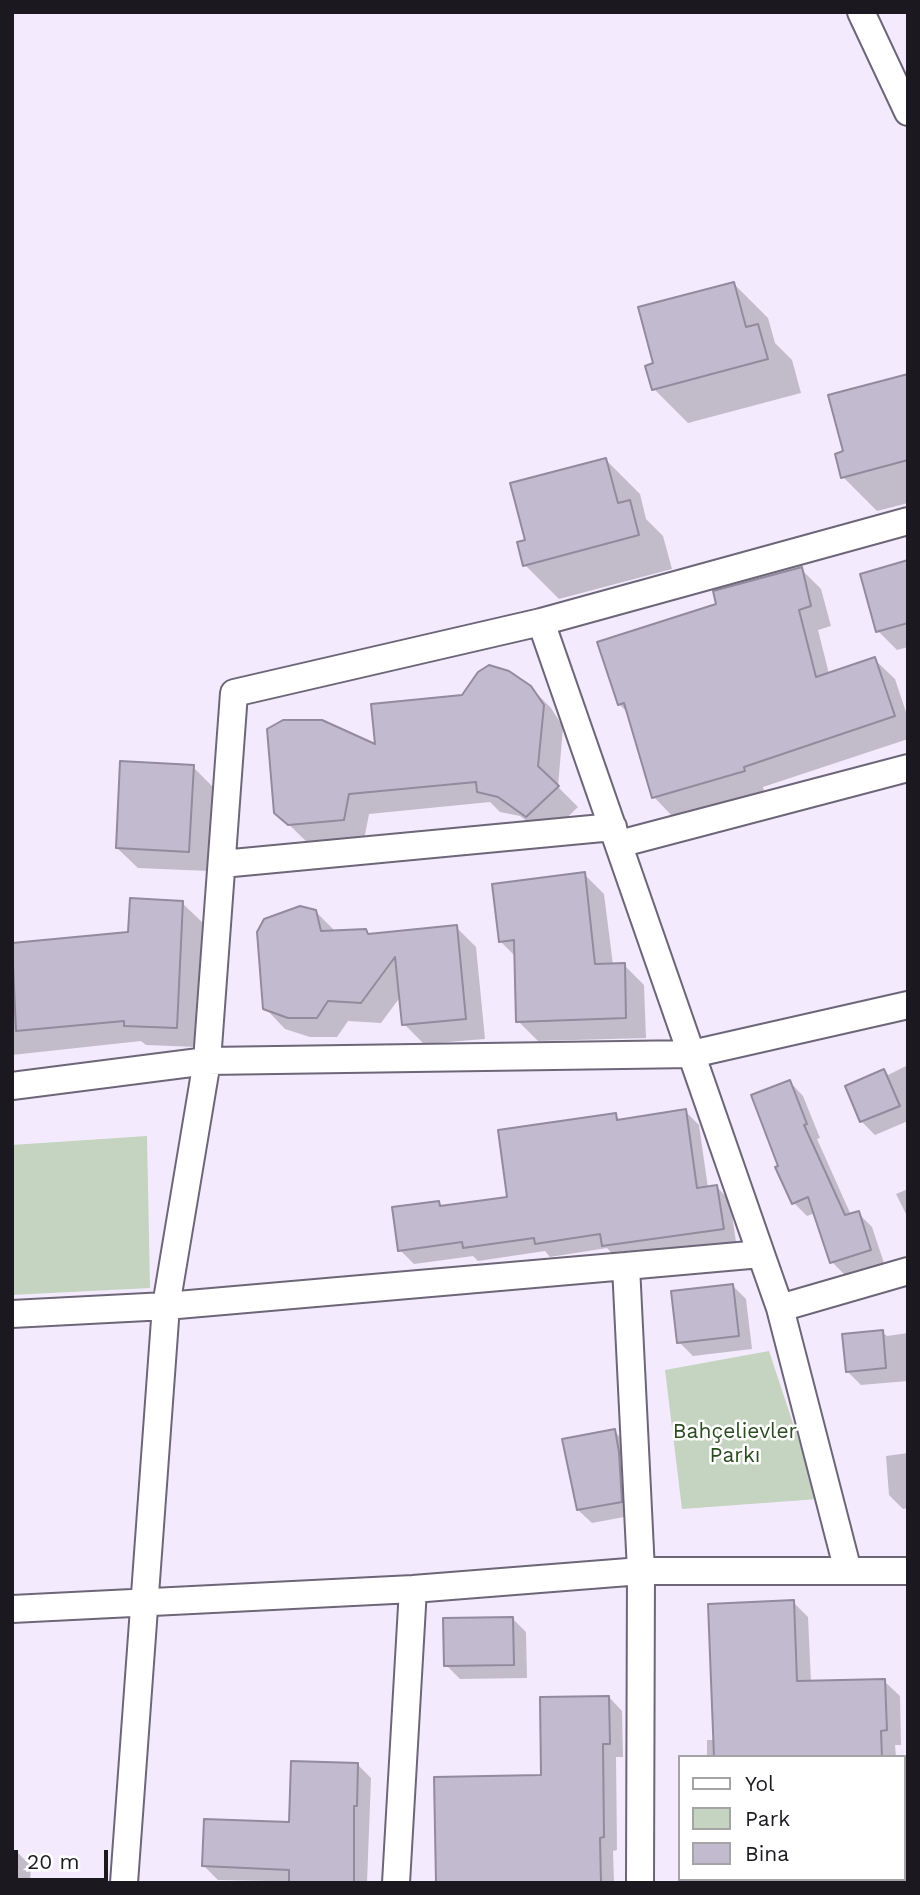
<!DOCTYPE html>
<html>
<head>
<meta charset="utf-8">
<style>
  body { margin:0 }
  #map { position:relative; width:920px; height:1895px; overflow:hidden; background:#f3ebfd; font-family:"Work Sans",sans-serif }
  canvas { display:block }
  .frame { position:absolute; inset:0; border:14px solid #1c1820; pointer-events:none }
  .legend { position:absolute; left:678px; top:1755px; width:228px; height:126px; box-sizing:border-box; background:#fff; border:2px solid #a4a3a6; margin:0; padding:9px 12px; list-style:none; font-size:21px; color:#1c1820 }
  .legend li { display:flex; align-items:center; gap:14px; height:35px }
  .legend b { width:35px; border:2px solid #a4a3a6 }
  .scale { position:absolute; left:14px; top:1850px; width:94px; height:32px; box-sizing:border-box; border:4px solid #1c1820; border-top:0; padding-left:9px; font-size:21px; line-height:24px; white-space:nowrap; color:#1c1820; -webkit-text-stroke:5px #fff; paint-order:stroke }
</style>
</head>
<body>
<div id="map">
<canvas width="920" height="1895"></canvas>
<div class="frame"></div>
<ul class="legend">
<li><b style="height:9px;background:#fff"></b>Yol</li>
<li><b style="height:19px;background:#c4d4c0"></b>Park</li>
<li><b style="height:19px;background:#c2bace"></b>Bina</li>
</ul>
<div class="scale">20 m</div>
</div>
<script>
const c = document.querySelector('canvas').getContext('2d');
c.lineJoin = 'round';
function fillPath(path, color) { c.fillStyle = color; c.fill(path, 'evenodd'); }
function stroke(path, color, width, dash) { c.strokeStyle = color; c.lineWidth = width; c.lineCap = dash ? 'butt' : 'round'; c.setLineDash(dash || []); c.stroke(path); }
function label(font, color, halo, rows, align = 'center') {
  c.font = font + ' "Work Sans",sans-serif'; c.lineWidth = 5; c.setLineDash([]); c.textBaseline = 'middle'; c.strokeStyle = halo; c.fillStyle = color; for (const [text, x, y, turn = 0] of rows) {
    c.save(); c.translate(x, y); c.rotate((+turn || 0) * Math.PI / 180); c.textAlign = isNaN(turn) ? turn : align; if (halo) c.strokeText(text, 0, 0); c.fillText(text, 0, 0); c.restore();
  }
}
fillPath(new Path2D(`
  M 147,1136 L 150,1288 L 12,1295 L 12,1145 Z
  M 769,1351 L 818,1499 L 682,1509 L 665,1370 Z`), '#c4d4c0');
fillPath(new Path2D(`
  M 734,284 L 768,318 L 775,343 L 792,360 L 801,393 L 688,423 L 654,389 Z
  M 908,376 L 908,503 L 877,511 L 843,477 L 845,453 Z
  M 606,460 L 640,494 L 646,519 L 663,536 L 672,569 L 559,599 L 525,565 L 527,541 Z
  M 908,562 L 908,647 L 897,650 L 878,631 Z
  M 801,569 L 821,589 L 831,626 L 818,630 L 829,674 L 874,659 L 895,679 L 908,718 L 908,739 L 763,787 L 764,791 L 674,818 L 654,797 L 629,714 L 619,704 L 718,605 Z
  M 530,687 L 551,708 L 563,727 L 558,787 L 578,807 L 548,836 L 520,816 L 500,812 L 490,802 L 369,814 L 364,840 L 310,845 L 276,812 L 377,746 Z
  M 193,767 L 213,787 L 209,871 L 138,868 L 117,848 Z
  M 584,874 L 604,894 L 613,965 L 624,965 L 644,985 L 646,1038 L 538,1041 L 518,1021 L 516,957 L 500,941 Z
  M 182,903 L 203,923 L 196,1047 L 146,1045 L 141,1041 L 12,1055 L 12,946 L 130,933 Z
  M 315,911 L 336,932 L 365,931 L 370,936 L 456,927 L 476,947 L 485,1039 L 424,1044 L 404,1024 L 401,996 L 381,1023 L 348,1021 L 337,1037 L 310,1037 L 285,1029 L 265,1008 Z
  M 908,1065 L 908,1121 L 875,1135 L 861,1121 L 884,1071 L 888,1075 Z
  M 790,1082 L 803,1096 L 820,1138 L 817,1139 L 851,1215 L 858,1213 L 872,1227 L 884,1263 L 846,1276 L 832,1262 L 815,1213 L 807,1216 L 794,1203 Z
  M 685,1111 L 699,1125 L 708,1188 L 717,1187 L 730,1201 L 736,1242 L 617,1259 L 607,1248 L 550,1257 L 545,1251 L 478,1261 L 473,1256 L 414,1264 L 400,1250 L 439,1203 L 444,1208 L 509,1198 L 615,1115 L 621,1121 Z
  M 908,1189 L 908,1218 L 896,1194 Z
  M 732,1285 L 746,1299 L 752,1349 L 693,1356 L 679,1342 Z
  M 882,1332 L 887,1336 L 908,1333 L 908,1381 L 861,1385 L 847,1371 Z
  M 614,1431 L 628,1445 L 635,1515 L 592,1523 L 578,1510 Z
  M 908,1453 L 908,1508 L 903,1509 L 889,1495 L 886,1456 Z
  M 793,1602 L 808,1617 L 811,1683 L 884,1681 L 900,1696 L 901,1745 L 895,1745 L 896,1757 L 707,1757 L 707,1740 L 715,1740 Z
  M 512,1618 L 526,1632 L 527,1678 L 460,1679 L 446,1665 Z
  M 609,1697 L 622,1711 L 623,1757 L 616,1757 L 617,1850 L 613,1851 L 614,1883 L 437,1883 L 543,1777 Z
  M 357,1764 L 371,1778 L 367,1883 L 218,1880 L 204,1866 L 291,1824 Z
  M 12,1852 L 17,1852 L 31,1866 L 30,1883 L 12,1883 Z
  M 707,1879 L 890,1879 L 890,1883 L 707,1883 Z`), '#0003');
const building = new Path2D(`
  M 734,282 L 746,327 L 758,324 L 768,359 L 652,390 L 645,366 L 653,363 L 638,307 Z
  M 908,374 L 908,460 L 841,478 L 835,454 L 843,451 L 828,395 Z
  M 606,458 L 618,503 L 630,500 L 639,535 L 523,566 L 517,542 L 525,540 L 510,483 Z
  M 908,560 L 908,623 L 876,632 L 860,574 Z
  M 802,567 L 811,606 L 799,610 L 816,677 L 875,657 L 895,716 L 744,767 L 745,771 L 652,798 L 624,703 L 618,705 L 597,642 L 716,604 L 713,591 Z
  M 489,665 L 509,671 L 531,686 L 544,705 L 538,766 L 559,786 L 526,817 L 498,797 L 477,792 L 476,782 L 349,794 L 344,820 L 288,825 L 274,813 L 267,729 L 283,720 L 322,720 L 375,744 L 371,704 L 462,695 L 478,672 Z
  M 120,761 L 194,765 L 189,852 L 116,848 Z
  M 585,872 L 595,964 L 625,963 L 626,1018 L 516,1022 L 514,940 L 499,942 L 492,884 Z
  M 130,898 L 183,901 L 177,1028 L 124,1026 L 124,1021 L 16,1031 L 12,943 L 128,932 Z
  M 300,906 L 316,910 L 321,931 L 366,929 L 368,934 L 457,925 L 466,1019 L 402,1025 L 395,957 L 361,1003 L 328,1001 L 317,1018 L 288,1018 L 263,1009 L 257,932 L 264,919 Z
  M 884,1069 L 900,1106 L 860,1122 L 845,1086 Z
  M 790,1080 L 807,1124 L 804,1125 L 845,1215 L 859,1211 L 871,1250 L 830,1263 L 808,1197 L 792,1204 L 775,1167 L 778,1166 L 751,1095 Z
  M 686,1109 L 697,1188 L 717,1185 L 724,1229 L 602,1246 L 600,1234 L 535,1244 L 534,1238 L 463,1248 L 462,1242 L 398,1251 L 392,1207 L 439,1201 L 440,1206 L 507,1197 L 498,1130 L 616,1113 L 617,1120 Z
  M 733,1284 L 739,1336 L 677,1343 L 671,1291 Z
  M 883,1330 L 886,1368 L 846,1372 L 842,1334 Z
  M 615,1429 L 619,1452 L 622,1502 L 577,1510 L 562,1439 Z
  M 794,1600 L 797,1681 L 885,1679 L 887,1730 L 881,1731 L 882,1757 L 714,1757 L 708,1604 Z
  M 513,1617 L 514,1665 L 444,1666 L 443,1618 Z
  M 609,1696 L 610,1744 L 603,1744 L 604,1837 L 600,1838 L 601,1883 L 436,1883 L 434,1777 L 541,1775 L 540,1697 Z
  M 291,1761 L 358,1763 L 357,1806 L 354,1806 L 354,1883 L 289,1883 L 289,1870 L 202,1866 L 204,1819 L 289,1822 Z`);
fillPath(building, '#c2bace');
stroke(building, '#928a9d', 2);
const minor = new Path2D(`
  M 861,12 L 908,112
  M 541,622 L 908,521
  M 619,844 L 908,768
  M 222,864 L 613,827
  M 12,1086 L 207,1061 L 692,1054 L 908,1005
  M 626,1266 L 761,1254 L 780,1308
  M 12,1314 L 166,1306 L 626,1266 L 641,1571 L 640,1883
  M 848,1571 L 780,1308 L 908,1271
  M 12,1609 L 413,1589 L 641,1571 L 908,1571
  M 124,1883 L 166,1306 L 207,1061 L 234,693 L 541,622 L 761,1254
  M 396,1883 L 413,1589`);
stroke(minor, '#6d6578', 30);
stroke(minor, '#fff', 26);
label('21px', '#2a4b20', '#fff', [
  ["Bahçelievler",735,1432],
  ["Parkı",735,1456]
]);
</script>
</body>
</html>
